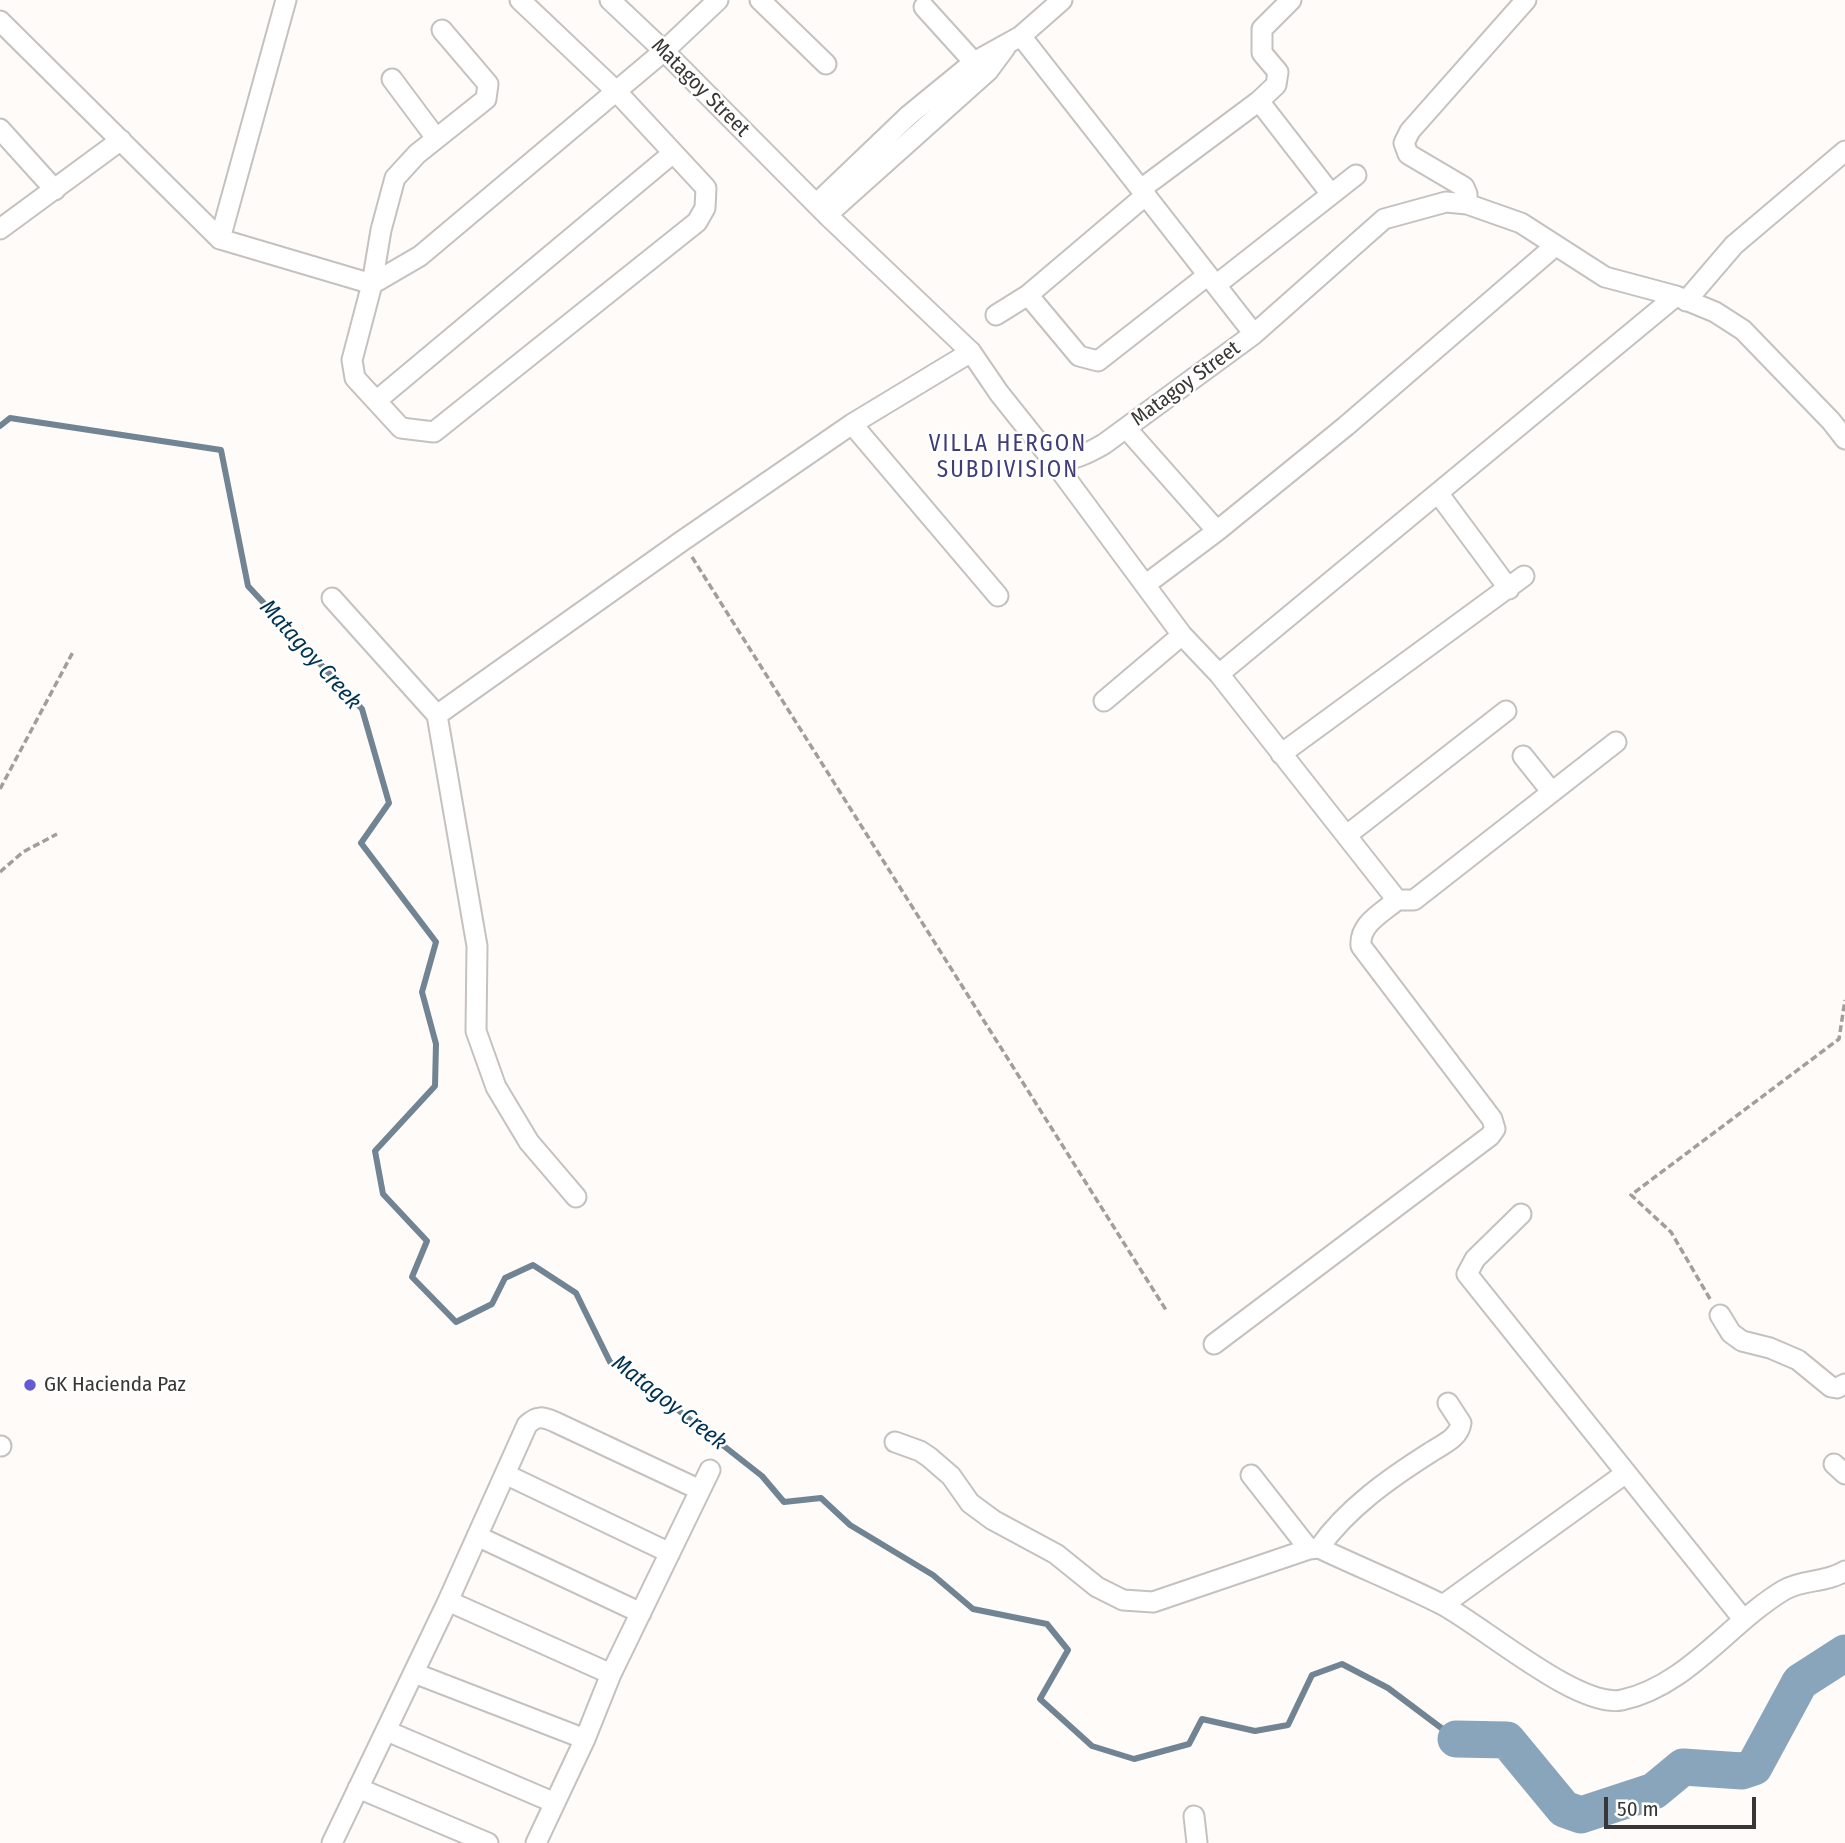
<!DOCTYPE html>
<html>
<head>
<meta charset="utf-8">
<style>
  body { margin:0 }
  #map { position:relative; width:1845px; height:1843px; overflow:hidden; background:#fffbf8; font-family:"Fira Sans Condensed",sans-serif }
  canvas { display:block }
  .scale { position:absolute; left:1604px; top:1797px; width:152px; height:32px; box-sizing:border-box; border:4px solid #393736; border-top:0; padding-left:9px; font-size:21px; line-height:24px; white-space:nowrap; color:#393736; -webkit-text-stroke:5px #fff; paint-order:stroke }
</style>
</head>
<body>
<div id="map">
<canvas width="1845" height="1843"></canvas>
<div class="scale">50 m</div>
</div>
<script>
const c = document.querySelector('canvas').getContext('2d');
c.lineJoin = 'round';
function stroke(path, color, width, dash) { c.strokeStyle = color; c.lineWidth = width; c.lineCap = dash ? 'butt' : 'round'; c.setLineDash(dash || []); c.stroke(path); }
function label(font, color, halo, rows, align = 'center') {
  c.font = font + ' "Fira Sans Condensed",sans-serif'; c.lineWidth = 5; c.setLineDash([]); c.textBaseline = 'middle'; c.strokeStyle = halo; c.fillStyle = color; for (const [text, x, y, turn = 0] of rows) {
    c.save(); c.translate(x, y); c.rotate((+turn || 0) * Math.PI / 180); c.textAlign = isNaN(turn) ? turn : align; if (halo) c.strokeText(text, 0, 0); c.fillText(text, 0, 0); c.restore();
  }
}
stroke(new Path2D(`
  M 0,426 L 10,418 L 221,450 L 248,586 L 362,709 L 389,803 L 361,843 L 436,942 L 422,992 L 436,1044 L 435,1086 L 375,1151 L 383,1194 L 427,1241 L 412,1277 L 456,1322 L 492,1304 L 505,1278 L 533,1265 L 576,1293 L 610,1362 L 664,1399 L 762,1476 L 784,1502 L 821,1498 L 850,1525 L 933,1575 L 973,1609 L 1047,1624 L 1068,1650 L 1040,1699 L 1092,1746 L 1134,1759 L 1189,1744 L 1202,1719 L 1255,1731 L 1288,1725 L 1312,1675 L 1342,1664 L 1388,1688 L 1456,1739`), '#718493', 6);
stroke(new Path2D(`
  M 1456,1739 L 1507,1740 L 1564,1809 L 1581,1815 L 1654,1791 L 1683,1767 L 1742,1771 L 1754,1767 L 1800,1682 L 1845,1653`), '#89a5bb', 37);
const minor = new Path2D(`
  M 610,0 L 664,51 L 827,215 L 971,352 L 999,393 L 1054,462 C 1073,460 1087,454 1104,444 L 1254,334 L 1384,219 L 1446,202 L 1467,204 L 1521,223 L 1605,277 L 1676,296 L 1715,312 L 1743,330 L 1831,421 L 1845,439
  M 760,0 L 826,64
  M 924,7 L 981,70
  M 0,21 L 220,239 L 372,284 L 420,256 L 664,51 L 718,0
  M 442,30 L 488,84 L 486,99 L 417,154 L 395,178 L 381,230 L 372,284 L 352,360 L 355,378 L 401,428 L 434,432 L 697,222 L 705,208 L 706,188 L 616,91 L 520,0
  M 1021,36 L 1254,334
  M 392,79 L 436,138
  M 1259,101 L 1331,194
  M 0,129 L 55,190
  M 1141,189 L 1259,101 L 1276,85 L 1278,72 L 1262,53 L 1262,29 L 1291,0
  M 816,204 L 908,116 L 974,62 L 1021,36 L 1062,0
  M 1467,204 L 1467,194 L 1464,187 L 1408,154 L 1404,143 L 1410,131 L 1526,0
  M 827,215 L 988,71 L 1005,48
  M 0,229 L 121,140
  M 220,239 L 286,0
  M 1216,285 L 1356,175
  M 1028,295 L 1079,356 L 1098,361 L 1208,275
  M 1686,301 L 1734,245 L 1845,151
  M 996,315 L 1028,295 L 1146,195
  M 376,401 L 673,153
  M 852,424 L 998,596
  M 1126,428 L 1217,531 L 1346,426 L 1555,246
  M 1054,462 L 1182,635 L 1219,674
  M 1438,493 L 1509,589
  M 1145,585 L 1217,531
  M 332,598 L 437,715 L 477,946 L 476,1031 L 496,1087 L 529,1142 L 576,1197
  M 1104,701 L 1182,635
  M 437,715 L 682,541 L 852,424 L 971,352
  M 1281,754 L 1524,576
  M 1523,756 L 1551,791
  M 1347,835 L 1506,711
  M 1397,900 L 1414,900 L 1616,742
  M 1521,1214 L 1475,1259 L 1467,1274 L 1743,1619
  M 1720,1315 L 1731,1333 L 1742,1341 L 1770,1348 L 1798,1360 L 1831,1387 L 1837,1388 L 1845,1384
  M 1214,1344 L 1490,1136 L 1495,1129 L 1492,1119 L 1361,946 C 1359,924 1382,913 1397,900 L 1219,674 L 1676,296
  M 895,1442 L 920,1451 L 929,1457 L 951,1476 L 970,1503 L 993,1520 L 1056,1554 L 1097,1587 L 1123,1600 L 1153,1602 L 1309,1549 L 1319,1548 C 1359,1567 1401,1584 1441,1604 C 1482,1625 1578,1709 1622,1700 C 1687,1686 1729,1623 1784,1590 C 1803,1579 1826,1583 1845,1571
  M 0,1446 L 1,1446
  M 1834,1464 L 1845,1474
  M 505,1474 L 670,1553
  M 1251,1475 L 1309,1549
  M 477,1536 L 641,1613
  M 1319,1548 C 1347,1508 1390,1478 1431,1452 C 1443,1444 1459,1438 1461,1423 L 1448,1403
  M 448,1601 L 611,1674
  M 1443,1605 L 1626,1473
  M 414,1673 L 585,1739
  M 387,1731 L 555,1803
  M 358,1788 L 488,1843
  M 1194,1816 L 1197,1843
  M 332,1843 L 448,1601 L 527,1425 C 537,1415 543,1417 555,1422 L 700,1490
  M 536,1843 L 585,1739 L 611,1674 L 710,1470`);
stroke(minor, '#c5c1be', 23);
stroke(new Path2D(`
  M 692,557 L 1166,1310
  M 0,789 L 74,650
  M 0,872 L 23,852 L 57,834
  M 1710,1299 L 1671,1232 L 1631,1195 L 1839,1039 L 1845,1000`), '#a19e9c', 3.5, [7, 3.5]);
stroke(minor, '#fff', 19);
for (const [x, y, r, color] of [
  [30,1385,7,"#675bd5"]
]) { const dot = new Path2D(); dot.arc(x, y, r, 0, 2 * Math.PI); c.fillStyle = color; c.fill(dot); stroke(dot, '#fff', 2.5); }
label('21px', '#393736', '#fff', [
  ["Matagoy Street",700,88,45],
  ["Matagoy Street",1186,384,-36]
]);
label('21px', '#393736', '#fff', [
  ["GK Hacienda Paz",44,1385]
], 'left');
c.letterSpacing = '2px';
label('23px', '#403d79', '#fff', [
  ["VILLA HERGON",1008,445],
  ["SUBDIVISION",1008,471]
]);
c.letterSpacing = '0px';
label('italic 23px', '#003352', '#fff', [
  ["Matagoy Creek",310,655,48],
  ["Matagoy Creek",669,1403,38]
]);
</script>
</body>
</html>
